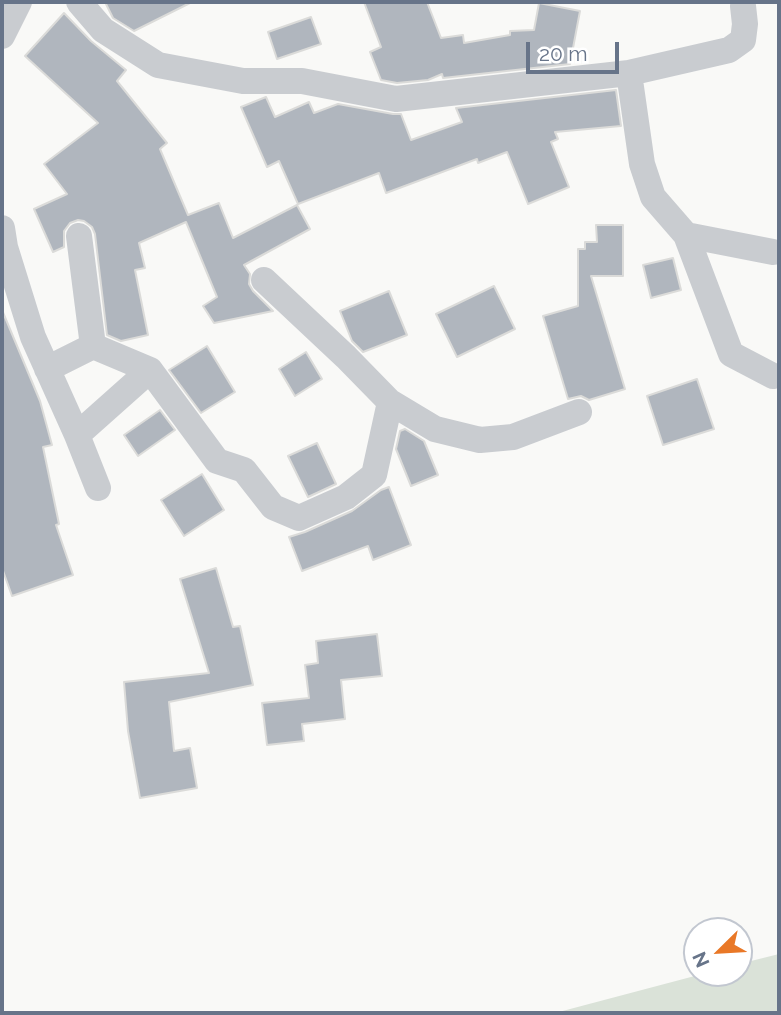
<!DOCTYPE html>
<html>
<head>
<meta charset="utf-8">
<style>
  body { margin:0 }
  #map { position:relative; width:781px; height:1015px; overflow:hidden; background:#f9f9f7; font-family:Raleway,sans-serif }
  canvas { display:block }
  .frame { position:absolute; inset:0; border:4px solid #677489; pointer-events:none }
  .north { position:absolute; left:683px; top:917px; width:70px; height:70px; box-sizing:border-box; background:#fff; border:2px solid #c2c7d0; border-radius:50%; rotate:246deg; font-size:19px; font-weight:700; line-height:28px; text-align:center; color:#677489 }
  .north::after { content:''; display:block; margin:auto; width:24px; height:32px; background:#e97827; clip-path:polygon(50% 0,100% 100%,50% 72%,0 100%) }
  .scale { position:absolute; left:526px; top:42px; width:93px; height:32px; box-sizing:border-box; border:4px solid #677489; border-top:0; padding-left:9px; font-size:21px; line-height:24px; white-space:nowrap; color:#677489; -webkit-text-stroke:5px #fff; paint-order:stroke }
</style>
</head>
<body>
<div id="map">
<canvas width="781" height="1015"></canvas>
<div class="frame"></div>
<div class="north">N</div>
<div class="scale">20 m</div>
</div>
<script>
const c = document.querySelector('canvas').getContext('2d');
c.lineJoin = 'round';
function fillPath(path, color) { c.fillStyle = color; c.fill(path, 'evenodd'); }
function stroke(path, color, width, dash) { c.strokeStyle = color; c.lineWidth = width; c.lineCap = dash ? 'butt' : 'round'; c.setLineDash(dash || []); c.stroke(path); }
fillPath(new Path2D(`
  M 779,954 L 779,1013 L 555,1013 L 706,973 L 739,973 L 739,964 Z`), '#dae2d8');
const building = new Path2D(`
  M 105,2 L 192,2 L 134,31 L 113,18 Z
  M 364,2 L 427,2 L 441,38 L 463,35 L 464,43 L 510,35 L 510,31 L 534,30 L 539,3 L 580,11 L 570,64 L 443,78 L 442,74 L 428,80 L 397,83 L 381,80 L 370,52 L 381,47 Z
  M 64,13 L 91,41 L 126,70 L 117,81 L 167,143 L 160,149 L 188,215 L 219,203 L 233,238 L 297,205 L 310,229 L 244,265 L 250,274 L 249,284 L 253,291 L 273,311 L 214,323 L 203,306 L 217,297 L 186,222 L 139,243 L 145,268 L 135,270 L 148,335 L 121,341 L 107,335 L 95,234 L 92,227 L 84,221 L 78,220 L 70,223 L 64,231 L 64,247 L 53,252 L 34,209 L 67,194 L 44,164 L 98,123 L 25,56 Z
  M 311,17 L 321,44 L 277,59 L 268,32 Z
  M 616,90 L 621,126 L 555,132 L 558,139 L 551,142 L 569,187 L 528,204 L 507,152 L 478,163 L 477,159 L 386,193 L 379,173 L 298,204 L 279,161 L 267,167 L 241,107 L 266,97 L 275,117 L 309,102 L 314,113 L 338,104 L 393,114 L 401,114 L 411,140 L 462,122 L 456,108 Z
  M 596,225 L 623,225 L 623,276 L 591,276 L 625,389 L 589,400 L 581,396 L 568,399 L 543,316 L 578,306 L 578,249 L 585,249 L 585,242 L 597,242 Z
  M 673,258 L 681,290 L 651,298 L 643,265 Z
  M 494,286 L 515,329 L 457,357 L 436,314 Z
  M 389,291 L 407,335 L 363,352 L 352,341 L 340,311 Z
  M 2,310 L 40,401 L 52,445 L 43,447 L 59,524 L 56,525 L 73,575 L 12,596 L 2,568 Z
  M 207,346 L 235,392 L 201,413 L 169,370 Z
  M 306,352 L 322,379 L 295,396 L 279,369 Z
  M 697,379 L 714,429 L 663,445 L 647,396 Z
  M 160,410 L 175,430 L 138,456 L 124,435 Z
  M 405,429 L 424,441 L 438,475 L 411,486 L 396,449 L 400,431 Z
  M 317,443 L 336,484 L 308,497 L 288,456 Z
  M 202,474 L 224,510 L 184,536 L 161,500 Z
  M 389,487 L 411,545 L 373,560 L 368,546 L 302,571 L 289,537 L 305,532 L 352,511 L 381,490 Z
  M 216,568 L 233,627 L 240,626 L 253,685 L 169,702 L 174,751 L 190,748 L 197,788 L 140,798 L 128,731 L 124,682 L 209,673 L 180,579 Z
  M 377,634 L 382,676 L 341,680 L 345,719 L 302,724 L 304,741 L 267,745 L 262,703 L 309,698 L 305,665 L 318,663 L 316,641 Z`);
fillPath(building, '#b0b6be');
stroke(building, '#dbdbd9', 2);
stroke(new Path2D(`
  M 79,2 L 103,30 L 158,65 L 243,81 L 302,81 L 396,99 L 629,73 L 729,50 L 743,40 L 745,24 L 743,6
  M 2,36 L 19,2
  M 629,73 L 642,164 L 653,197 L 686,235 L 773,252
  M 2,228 L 5,247 L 33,337 L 77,435 L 98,488
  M 686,235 L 731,354 L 773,376
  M 79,236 L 93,346 L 150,370
  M 264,280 L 346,357 L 390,402 L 435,429 L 480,440 L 513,437 L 579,412
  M 47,369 L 93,346
  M 77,435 L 150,370 L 217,461 L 244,470 L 273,507 L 299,518 L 346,497 L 374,475 L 390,402`), '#c9ccd0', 26);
</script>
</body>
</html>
